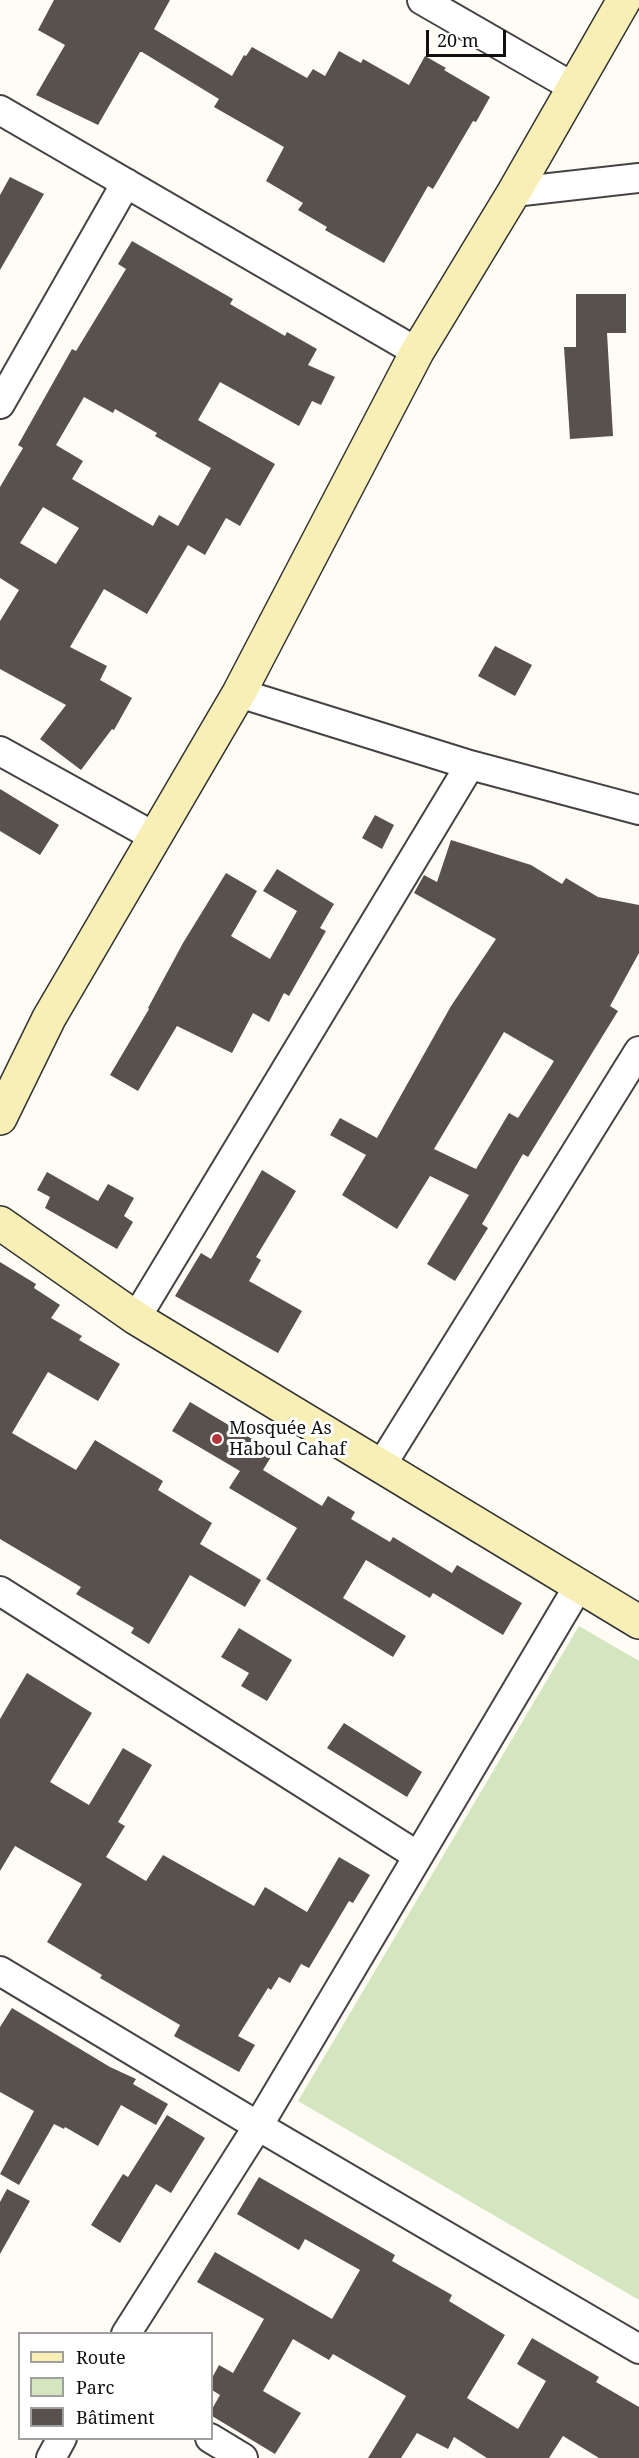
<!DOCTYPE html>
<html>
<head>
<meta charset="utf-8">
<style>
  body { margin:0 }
  #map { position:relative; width:639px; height:2458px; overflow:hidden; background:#fefcf4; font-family:"Noto Serif",serif }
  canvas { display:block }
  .legend { position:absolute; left:18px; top:2332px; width:195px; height:108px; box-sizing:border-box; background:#fff; border:2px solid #9f9f9f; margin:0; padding:8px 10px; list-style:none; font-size:18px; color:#101010 }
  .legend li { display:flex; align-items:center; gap:12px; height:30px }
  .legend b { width:30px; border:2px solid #9f9f9f }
  .scale { position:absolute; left:426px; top:30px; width:80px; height:27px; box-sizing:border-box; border:3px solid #101010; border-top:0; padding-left:8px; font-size:18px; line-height:21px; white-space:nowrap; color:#101010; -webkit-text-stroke:4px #fff; paint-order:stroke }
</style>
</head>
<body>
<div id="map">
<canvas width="639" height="2458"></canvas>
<ul class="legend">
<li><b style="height:8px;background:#f7efb6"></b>Route</li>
<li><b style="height:16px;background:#d4e6c0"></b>Parc</li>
<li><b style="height:16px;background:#58514d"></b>Bâtiment</li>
</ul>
<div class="scale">20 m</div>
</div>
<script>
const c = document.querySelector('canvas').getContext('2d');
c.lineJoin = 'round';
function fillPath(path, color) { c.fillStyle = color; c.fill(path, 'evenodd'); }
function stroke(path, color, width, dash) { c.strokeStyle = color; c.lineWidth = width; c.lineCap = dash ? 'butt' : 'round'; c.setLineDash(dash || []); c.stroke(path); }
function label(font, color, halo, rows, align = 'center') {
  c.font = font + ' "Noto Serif",serif'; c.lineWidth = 6; c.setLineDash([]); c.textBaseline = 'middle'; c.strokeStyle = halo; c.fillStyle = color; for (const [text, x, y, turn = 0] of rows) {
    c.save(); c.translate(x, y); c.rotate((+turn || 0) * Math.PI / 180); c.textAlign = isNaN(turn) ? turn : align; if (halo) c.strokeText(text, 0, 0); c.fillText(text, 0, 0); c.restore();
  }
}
fillPath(new Path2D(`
  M 579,1626 L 639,1661 L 639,2300 L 298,2101 Z`), '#d4e6c0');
fillPath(new Path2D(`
  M 54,0 L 170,0 L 154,29 L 232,76 L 244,55 L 246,56 L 252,47 L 307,78 L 313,69 L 325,76 L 339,51 L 361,63 L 363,59 L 409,85 L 425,56 L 446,68 L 444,70 L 490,97 L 476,122 L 473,121 L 433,189 L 428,186 L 384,263 L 325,230 L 327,227 L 298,210 L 303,203 L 266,181 L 284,147 L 214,107 L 219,99 L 142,52 L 140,52 L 98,125 L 36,95 L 65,45 L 38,30 Z
  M 10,177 L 44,194 L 0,270 L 0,195 Z
  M 132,241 L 233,299 L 230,304 L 285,336 L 287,332 L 317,349 L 308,365 L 335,377 L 321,405 L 312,401 L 299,426 L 220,382 L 198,420 L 275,464 L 240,526 L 226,518 L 205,555 L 188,545 L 147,614 L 104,589 L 70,647 L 107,666 L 100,680 L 132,698 L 114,730 L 112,729 L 81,770 L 40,739 L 66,705 L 0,669 L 0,621 L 19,590 L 0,578 L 0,487 L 23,448 L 18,445 L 72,349 L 76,351 L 126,269 L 118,264 ZM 84,397 L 113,413 L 115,409 L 157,433 L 155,436 L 211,468 L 178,526 L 159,515 L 153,526 L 72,479 L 83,461 L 56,445 ZM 43,507 L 79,528 L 56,564 L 20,543 Z
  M 576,294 L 626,294 L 626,333 L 607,333 L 613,436 L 570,439 L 564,347 L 576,347 Z
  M 495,646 L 532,665 L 515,696 L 478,676 Z
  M 0,789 L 59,825 L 40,855 L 0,831 Z
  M 375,815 L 394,825 L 382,849 L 362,838 Z
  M 451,840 L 531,865 L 562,884 L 566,878 L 598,897 L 639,905 L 639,953 L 610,1006 L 618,1011 L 528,1157 L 523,1154 L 482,1224 L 488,1228 L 455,1281 L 427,1264 L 469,1195 L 430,1176 L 397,1229 L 342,1195 L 366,1155 L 330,1135 L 340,1118 L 377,1138 L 451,1006 L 496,939 L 414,893 L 424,875 L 437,882 ZM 504,1032 L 554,1061 L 518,1118 L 509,1113 L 476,1169 L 434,1149 Z
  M 277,869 L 334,904 L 320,928 L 326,931 L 289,996 L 284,993 L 269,1022 L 253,1013 L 232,1053 L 177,1026 L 138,1091 L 110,1075 L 149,1009 L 148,1008 L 183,943 L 226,873 L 257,891 L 231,936 L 270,959 L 297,911 L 263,891 Z
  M 262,1170 L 296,1191 L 256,1257 L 261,1260 L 249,1281 L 302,1311 L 278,1353 L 175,1296 L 201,1253 L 211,1259 Z
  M 47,1172 L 98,1201 L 108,1184 L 134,1198 L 124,1216 L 133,1222 L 117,1249 L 45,1208 L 50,1197 L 37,1190 Z
  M 0,1262 L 36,1284 L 34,1288 L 60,1305 L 51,1318 L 82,1336 L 79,1340 L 120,1364 L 98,1401 L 48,1372 L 12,1433 L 76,1470 L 95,1440 L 163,1481 L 158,1490 L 212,1523 L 200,1544 L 261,1580 L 245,1607 L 190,1575 L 149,1644 L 131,1633 L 134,1628 L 76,1594 L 81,1587 L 0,1539 Z
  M 190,1402 L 274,1452 L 263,1470 L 322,1506 L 328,1496 L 355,1512 L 351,1519 L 390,1542 L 393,1537 L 452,1573 L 457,1565 L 522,1603 L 503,1635 L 433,1593 L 430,1598 L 366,1560 L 343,1598 L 406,1636 L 393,1657 L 266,1579 L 297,1528 L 229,1488 L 240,1471 L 172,1431 Z
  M 239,1628 L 292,1660 L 267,1701 L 241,1686 L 249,1673 L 221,1657 Z
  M 27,1673 L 92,1713 L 50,1782 L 89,1805 L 123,1748 L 152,1765 L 118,1822 L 125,1826 L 106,1857 L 146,1881 L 163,1855 L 254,1906 L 265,1887 L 307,1912 L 339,1857 L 370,1875 L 353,1903 L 349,1901 L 309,1968 L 301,1964 L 290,1983 L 279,1977 L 271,1990 L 268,1988 L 238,2036 L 255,2045 L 239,2072 L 174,2036 L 180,2025 L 100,1978 L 102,1975 L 47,1942 L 82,1884 L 15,1846 L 0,1871 L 0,1719 Z
  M 344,1723 L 422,1772 L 407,1797 L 327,1748 Z
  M 12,2008 L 110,2067 L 136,2079 L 133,2084 L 168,2104 L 156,2125 L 121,2105 L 98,2146 L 65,2127 L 64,2129 L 54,2124 L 19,2185 L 0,2174 L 34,2111 L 0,2092 L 0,2027 Z
  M 167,2115 L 205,2138 L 171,2193 L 156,2184 L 120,2243 L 91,2225 L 123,2174 L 128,2177 Z
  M 259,2177 L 395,2255 L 392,2261 L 452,2295 L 449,2301 L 505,2335 L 467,2398 L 518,2429 L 546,2381 L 517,2364 L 532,2338 L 599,2377 L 596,2382 L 639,2407 L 639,2458 L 599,2458 L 563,2436 L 549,2458 L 487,2458 L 454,2437 L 448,2449 L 417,2433 L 401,2458 L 368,2458 L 406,2396 L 333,2354 L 329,2360 L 293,2339 L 263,2391 L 301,2413 L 275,2454 L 212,2416 L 212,2409 L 220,2395 L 212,2390 L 212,2378 L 219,2365 L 233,2373 L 264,2319 L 197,2282 L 215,2252 L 332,2319 L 360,2270 L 305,2239 L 299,2250 L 237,2214 Z
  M 7,2189 L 30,2201 L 0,2254 L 0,2202 Z`), '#58514d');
const street = new Path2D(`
  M 422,0 L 573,87
  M 0,110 L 417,352
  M 514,192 L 639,178
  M 0,404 L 126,183
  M 239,693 L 470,765 L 639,810
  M 0,751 L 155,837
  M 136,1318 L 470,765
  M 381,1466 L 639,1051
  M 0,1591 L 418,1856
  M 0,1971 L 258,2126 L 639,2349
  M 126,2334 L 258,2126 L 578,1587
  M 210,2438 L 243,2458
  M 51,2458 L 62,2438`);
const secondary = new Path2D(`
  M 0,1118 L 49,1018 L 239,693 L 417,352 L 514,192 L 624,0
  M 0,1223 L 136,1318 L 639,1622`);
stroke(street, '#434343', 32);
stroke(secondary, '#323232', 36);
stroke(street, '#fff', 28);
stroke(secondary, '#f7efb6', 33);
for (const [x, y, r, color] of [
  [217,1439,6,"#b3353c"]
]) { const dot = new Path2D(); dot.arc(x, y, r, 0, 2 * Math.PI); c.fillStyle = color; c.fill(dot); stroke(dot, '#fff', 2); }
label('18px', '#101010', '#fff', [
  ["Mosquée As",229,1429],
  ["Haboul Cahaf",229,1450]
], 'left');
</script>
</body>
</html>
